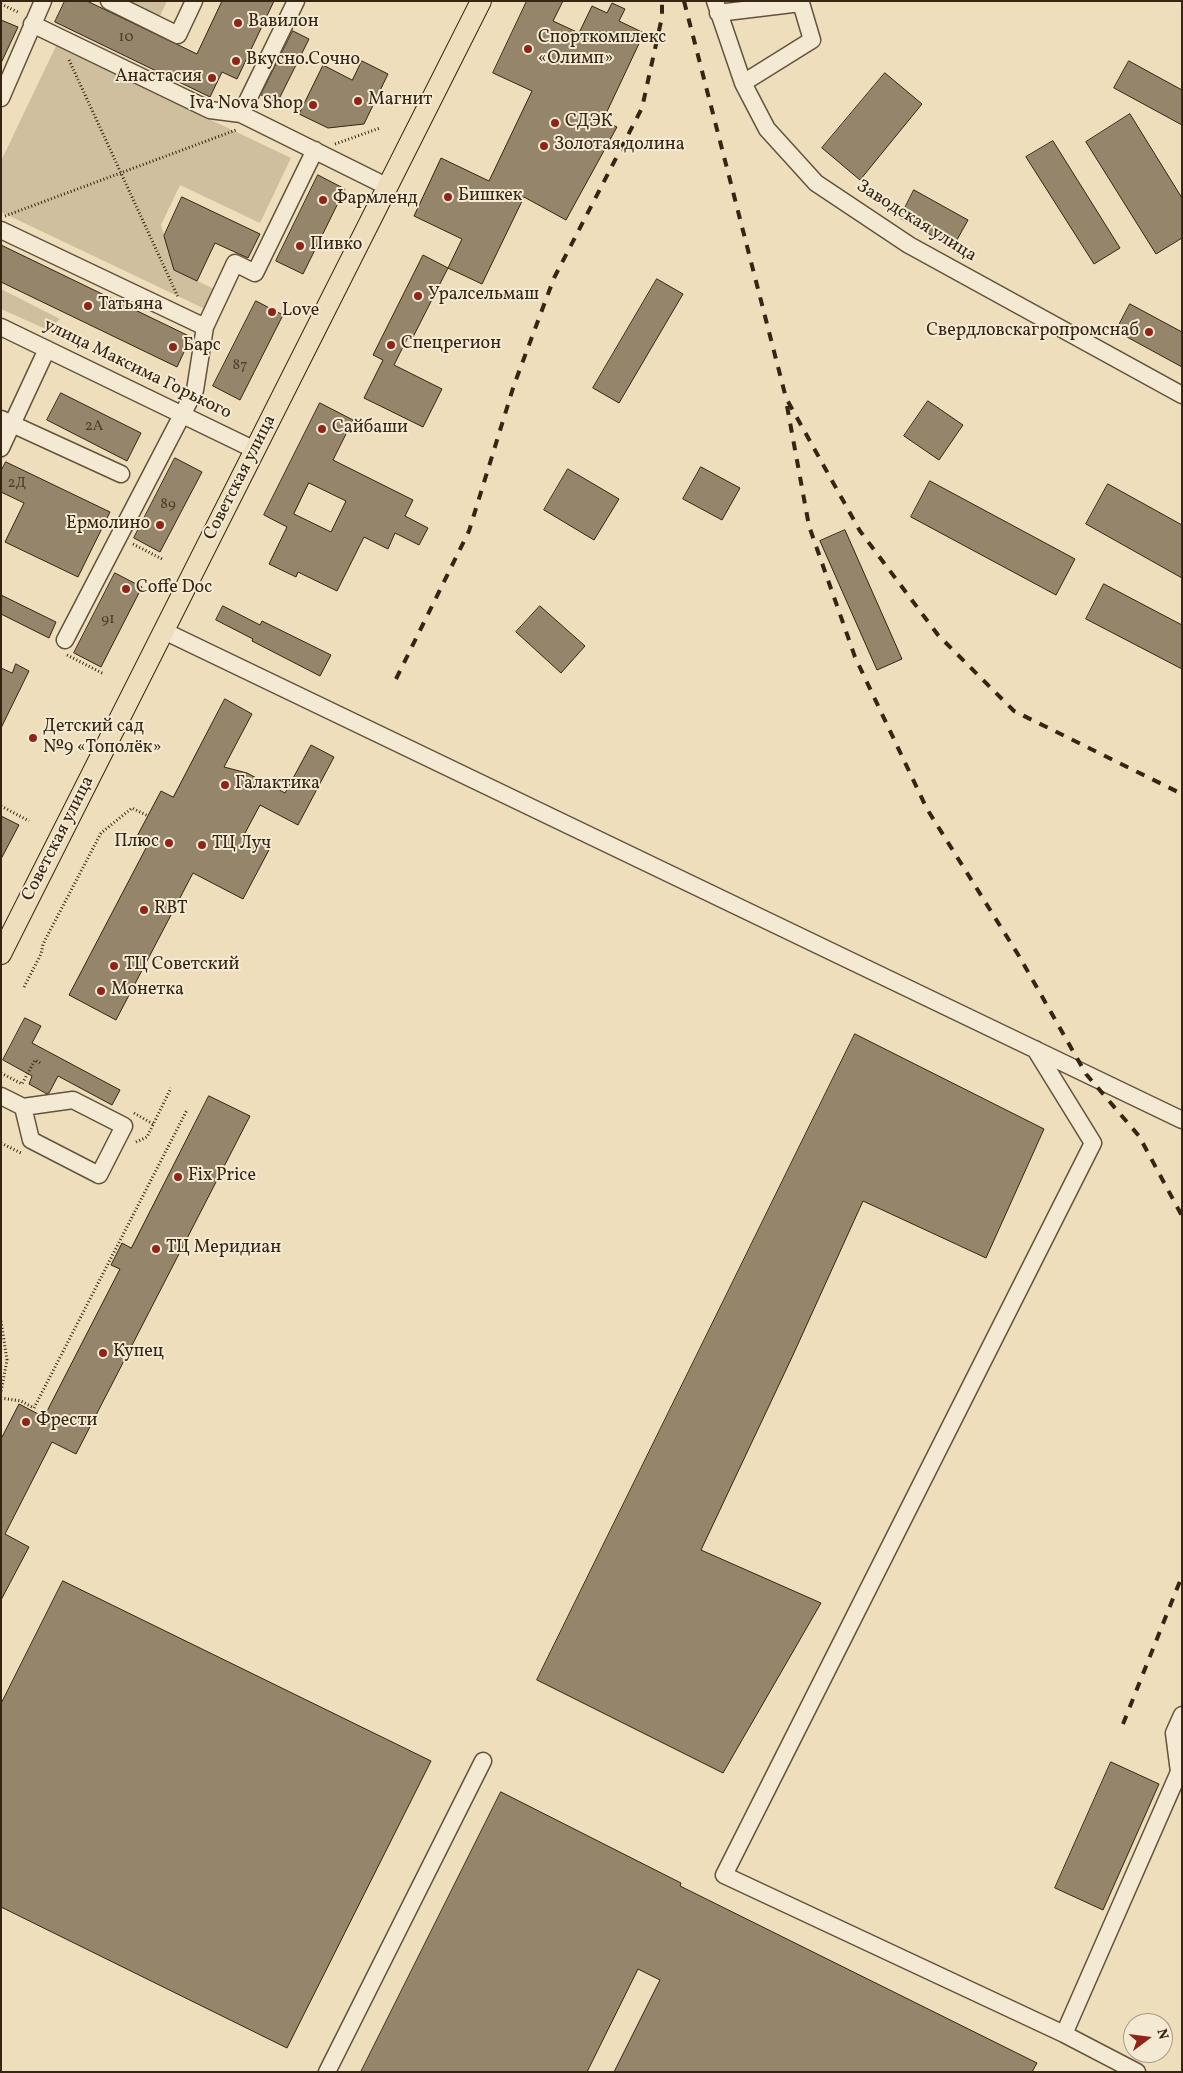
<!DOCTYPE html>
<html>
<head>
<meta charset="utf-8">
<style>
  body { margin:0 }
  #map { position:relative; width:1183px; height:2073px; overflow:hidden; background:#eedebb; font-family:Vollkorn,serif }
  canvas { display:block }
  .frame { position:absolute; inset:0; border:2px solid #352512; pointer-events:none }
  .north { position:absolute; left:1123px; top:2013px; width:50px; height:50px; box-sizing:border-box; background:#f4ead3; border:1px solid #a89b86; border-radius:50%; rotate:75deg; font-size:14px; font-weight:700; line-height:20px; text-align:center; color:#352512 }
  .north::after { content:''; display:block; margin:auto; width:18px; height:22px; background:#8f2418; clip-path:polygon(50% 0,100% 100%,50% 72%,0 100%) }
</style>
</head>
<body>
<div id="map">
<canvas width="1183" height="2073"></canvas>
<div class="frame"></div>
<div class="north">N</div>
</div>
<script>
const c = document.querySelector('canvas').getContext('2d');
c.lineJoin = 'round';
function fillPath(path, color) { c.fillStyle = color; c.fill(path, 'evenodd'); }
function stroke(path, color, width, dash) { c.strokeStyle = color; c.lineWidth = width; c.lineCap = dash ? 'butt' : 'round'; c.setLineDash(dash || []); c.stroke(path); }
function label(font, color, halo, rows, align = 'center') {
  c.font = font + ' Vollkorn,serif'; c.lineWidth = 4; c.setLineDash([]); c.textBaseline = 'middle'; c.strokeStyle = halo; c.fillStyle = color; for (const [text, x, y, turn = 0] of rows) {
    c.save(); c.translate(x, y); c.rotate((+turn || 0) * Math.PI / 180); c.textAlign = isNaN(turn) ? turn : align; if (halo) c.strokeText(text, 0, 0); c.fillText(text, 0, 0); c.restore();
  }
}
fillPath(new Path2D(`
  M 130,1 L 167,1 L 160,16 Z
  M 56,46 L 291,158 L 260,223 L 180,185 L 161,225 L 175,270 L 214,289 L 205,309 L 1,212 L 1,161 Z
  M 1,289 L 60,319 L 48,330 L 1,309 Z`), '#cfbf9e');
const building = new Path2D(`
  M 65,1 L 87,1 L 197,54 L 222,1 L 274,1 L 237,79 L 222,72 L 210,97 L 55,22 Z
  M 527,1 L 563,1 L 553,21 L 579,33 L 592,6 L 607,13 L 612,3 L 625,9 L 619,21 L 644,33 L 603,120 L 617,127 L 566,220 L 524,197 L 482,284 L 448,268 L 413,337 L 409,335 L 394,365 L 442,389 L 423,427 L 364,398 L 383,360 L 373,355 L 423,255 L 448,268 L 462,239 L 414,216 L 441,158 L 489,181 L 532,91 L 493,73 Z
  M 1,20 L 18,27 L 1,63 Z
  M 293,31 L 309,39 L 277,103 L 261,95 Z
  M 362,61 L 388,74 L 364,124 L 328,128 L 299,114 L 323,65 L 352,80 Z
  M 1129,61 L 1182,90 L 1182,125 L 1114,88 Z
  M 885,73 L 922,104 L 860,180 L 822,148 Z
  M 1130,114 L 1182,198 L 1182,238 L 1156,254 L 1086,142 Z
  M 1053,141 L 1120,248 L 1094,264 L 1026,157 Z
  M 318,175 L 345,189 L 303,274 L 276,261 Z
  M 914,190 L 968,220 L 953,247 L 900,218 Z
  M 182,197 L 260,234 L 248,258 L 215,243 L 197,281 L 174,270 L 164,236 Z
  M 1,245 L 191,337 L 177,367 L 1,282 Z
  M 657,279 L 683,294 L 619,403 L 593,388 Z
  M 256,301 L 283,315 L 240,400 L 213,386 Z
  M 1130,304 L 1182,332 L 1182,367 L 1116,331 Z
  M 61,393 L 141,433 L 127,461 L 47,420 Z
  M 928,401 L 963,425 L 939,460 L 904,436 Z
  M 320,403 L 353,420 L 333,460 L 413,500 L 405,516 L 428,528 L 419,545 L 395,533 L 388,549 L 364,537 L 337,591 L 298,572 L 296,577 L 269,564 L 287,527 L 264,515 ZM 309,483 L 346,501 L 331,532 L 294,514 Z
  M 175,458 L 202,472 L 160,552 L 134,538 Z
  M 6,462 L 110,512 L 78,577 L 5,542 L 24,503 L 1,492 L 1,471 Z
  M 701,467 L 740,488 L 722,520 L 683,499 Z
  M 568,469 L 619,499 L 594,540 L 544,510 Z
  M 930,481 L 1075,559 L 1056,595 L 911,517 Z
  M 1108,484 L 1182,525 L 1182,578 L 1086,524 Z
  M 845,530 L 902,659 L 877,670 L 820,541 Z
  M 115,573 L 142,587 L 101,667 L 74,653 Z
  M 1104,584 L 1182,625 L 1182,669 L 1086,619 Z
  M 1,595 L 56,622 L 49,638 L 1,614 Z
  M 223,606 L 260,625 L 262,621 L 331,655 L 320,676 L 252,641 L 253,639 L 216,620 Z
  M 540,606 L 585,646 L 561,673 L 516,632 Z
  M 16,664 L 29,671 L 1,728 L 1,668 L 12,673 Z
  M 225,699 L 252,714 L 224,767 L 247,773 L 285,793 L 311,745 L 334,757 L 298,825 L 260,805 L 244,835 L 270,848 L 243,899 L 193,873 L 116,1020 L 69,995 L 146,848 L 134,842 L 161,791 L 173,797 Z
  M 1,816 L 19,825 L 1,859 Z
  M 25,1018 L 41,1026 L 32,1043 L 120,1090 L 112,1105 L 58,1076 L 49,1093 L 47,1094 L 29,1084 L 32,1076 L 3,1060 Z
  M 855,1034 L 1044,1129 L 986,1258 L 863,1201 L 793,1355 L 701,1550 L 821,1603 L 723,1773 L 537,1680 Z
  M 209,1096 L 250,1116 L 76,1454 L 52,1442 L 5,1534 L 29,1547 L 1,1600 L 1,1439 L 19,1404 L 44,1417 L 120,1269 L 111,1265 L 122,1243 L 131,1248 Z
  M 63,1581 L 431,1761 L 287,2048 L 1,1907 L 1,1704 Z
  M 1111,1762 L 1159,1784 L 1103,1910 L 1055,1888 Z
  M 501,1792 L 681,1883 L 680,1886 L 1037,2063 L 1032,2072 L 614,2072 L 660,1980 L 638,1969 L 587,2072 L 361,2072 Z`);
fillPath(building, '#95856a');
stroke(building, '#352512', 1);
const minor = new Path2D(`
  M 109,1 L 178,35 L 194,1
  M 715,1 L 743,83 L 767,129 L 816,183 L 909,245 L 1182,395
  M 718,13 L 801,3 L 812,40 L 743,83
  M 32,24 L 210,110 L 241,114 L 296,1
  M 1,98 L 43,1
  M 241,114 L 388,187
  M 1,230 L 205,327
  M 1,327 L 255,450
  M 1,419 L 121,474
  M 1,448 L 47,349
  M 164,631 L 1182,1120
  M 65,640 L 195,390 L 205,327 L 235,263 L 255,273 L 315,150
  M 1035,1049 L 1093,1143 L 724,1875 L 1064,2034 L 1137,2072
  M 1,1096 L 23,1107 L 73,1100 L 124,1126 L 99,1175 L 31,1140 L 23,1107
  M 1064,2034 L 1179,1772 L 1174,1733 L 1182,1715
  M 327,2072 L 483,1761`);
const major = new Path2D(`
  M 1,954 L 481,1`);
stroke(minor, '#63533c', 19);
stroke(major, '#352512', 22);
stroke(new Path2D(`
  M 1,4 L 20,13
  M 69,60 L 178,297
  M 335,144 L 380,128
  M 5,216 L 236,130
  M 133,544 L 164,560
  M 67,655 L 104,674
  M 1,806 L 29,821
  M 24,987 L 41,954 L 43,944 L 101,833 L 132,808 L 148,816
  M 1,1073 L 22,1084 L 35,1060 L 40,1063
  M 134,1113 L 153,1124
  M 136,1142 L 147,1137 L 171,1088
  M 1,1143 L 21,1153
  M 1,1321 L 7,1360 L 1,1392
  M 1,1398 L 21,1401 L 34,1408 L 187,1110`), '#352512', 3, [1, 2.5]);
stroke(minor, '#f4ead3', 16);
stroke(major, '#eedebb', 20);
stroke(new Path2D(`
  M 684,1 L 786,398 L 860,531 L 938,635 L 1014,711 L 1182,794
  M 787,406 L 809,526 L 855,657 L 927,809 L 1019,956 L 1086,1074 L 1139,1136 L 1182,1216
  M 396,679 L 469,531 L 514,385 L 554,278 L 642,108 L 662,17 L 662,1
  M 1123,1724 L 1182,1576`), '#352512', 4, [9, 9]);
for (const [x, y, r, color] of [
  [238,23,5,"#8f2418"],
  [528,49,5,"#8f2418"],
  [236,61,5,"#8f2418"],
  [212,78,5,"#8f2418"],
  [358,101,5,"#8f2418"],
  [313,105,5,"#8f2418"],
  [555,123,5,"#8f2418"],
  [544,146,5,"#8f2418"],
  [448,197,5,"#8f2418"],
  [323,200,5,"#8f2418"],
  [300,246,5,"#8f2418"],
  [418,296,5,"#8f2418"],
  [88,306,5,"#8f2418"],
  [272,312,5,"#8f2418"],
  [1149,332,5,"#8f2418"],
  [391,345,5,"#8f2418"],
  [173,347,5,"#8f2418"],
  [322,429,5,"#8f2418"],
  [160,525,5,"#8f2418"],
  [126,589,5,"#8f2418"],
  [33,738,5,"#8f2418"],
  [225,785,5,"#8f2418"],
  [169,843,5,"#8f2418"],
  [202,845,5,"#8f2418"],
  [144,910,5,"#8f2418"],
  [114,966,5,"#8f2418"],
  [101,991,5,"#8f2418"],
  [178,1177,5,"#8f2418"],
  [156,1249,5,"#8f2418"],
  [103,1353,5,"#8f2418"],
  [26,1422,5,"#8f2418"]
]) { const dot = new Path2D(); dot.arc(x, y, r, 0, 2 * Math.PI); c.fillStyle = color; c.fill(dot); stroke(dot, '#f4ead3', 2); }
label('15px', '#4d3d28', null, [
  ["10",126,38],
  ["87",240,366],
  ["2А",94,427],
  ["2Д",17,484],
  ["89",168,505],
  ["91",108,620]
]);
label('18px', '#352512', '#f4ead3', [
  ["Вавилон",248,23],
  ["Спорткомплекс",538,39],
  ["«Олимп»",538,60],
  ["Вкусно.Сочно",246,61],
  ["Анастасия",202,78,"right"],
  ["Магнит",368,101],
  ["Iva Nova Shop",303,105,"right"],
  ["СДЭК",565,123],
  ["Золотая долина",554,146],
  ["Бишкек",458,197],
  ["Фармленд",333,200],
  ["Пивко",310,246],
  ["Уралсельмаш",428,296],
  ["Татьяна",98,306],
  ["Love",282,312],
  ["Свердловскагропромснаб",1139,332,"right"],
  ["Спецрегион",401,345],
  ["Барс",183,347],
  ["Сайбаши",332,429],
  ["Ермолино",150,525,"right"],
  ["Coffe Doc",136,589],
  ["Детский сад",43,728],
  ["№9 «Тополёк»",43,749],
  ["Галактика",235,785],
  ["Плюс",159,843,"right"],
  ["ТЦ Луч",212,845],
  ["RBT",154,910],
  ["ТЦ Советский",124,966],
  ["Монетка",111,991],
  ["Fix Price",188,1177],
  ["ТЦ Меридиан",166,1249],
  ["Купец",113,1353],
  ["Фрести",36,1422]
], 'left');
label('18px', '#352512', '#f4ead3', [
  ["Заводская улица",916,222,32],
  ["улица Максима Горького",137,370,26],
  ["Советская улица",241,478,-63],
  ["Советская улица",59,839,-63]
]);
</script>
</body>
</html>
